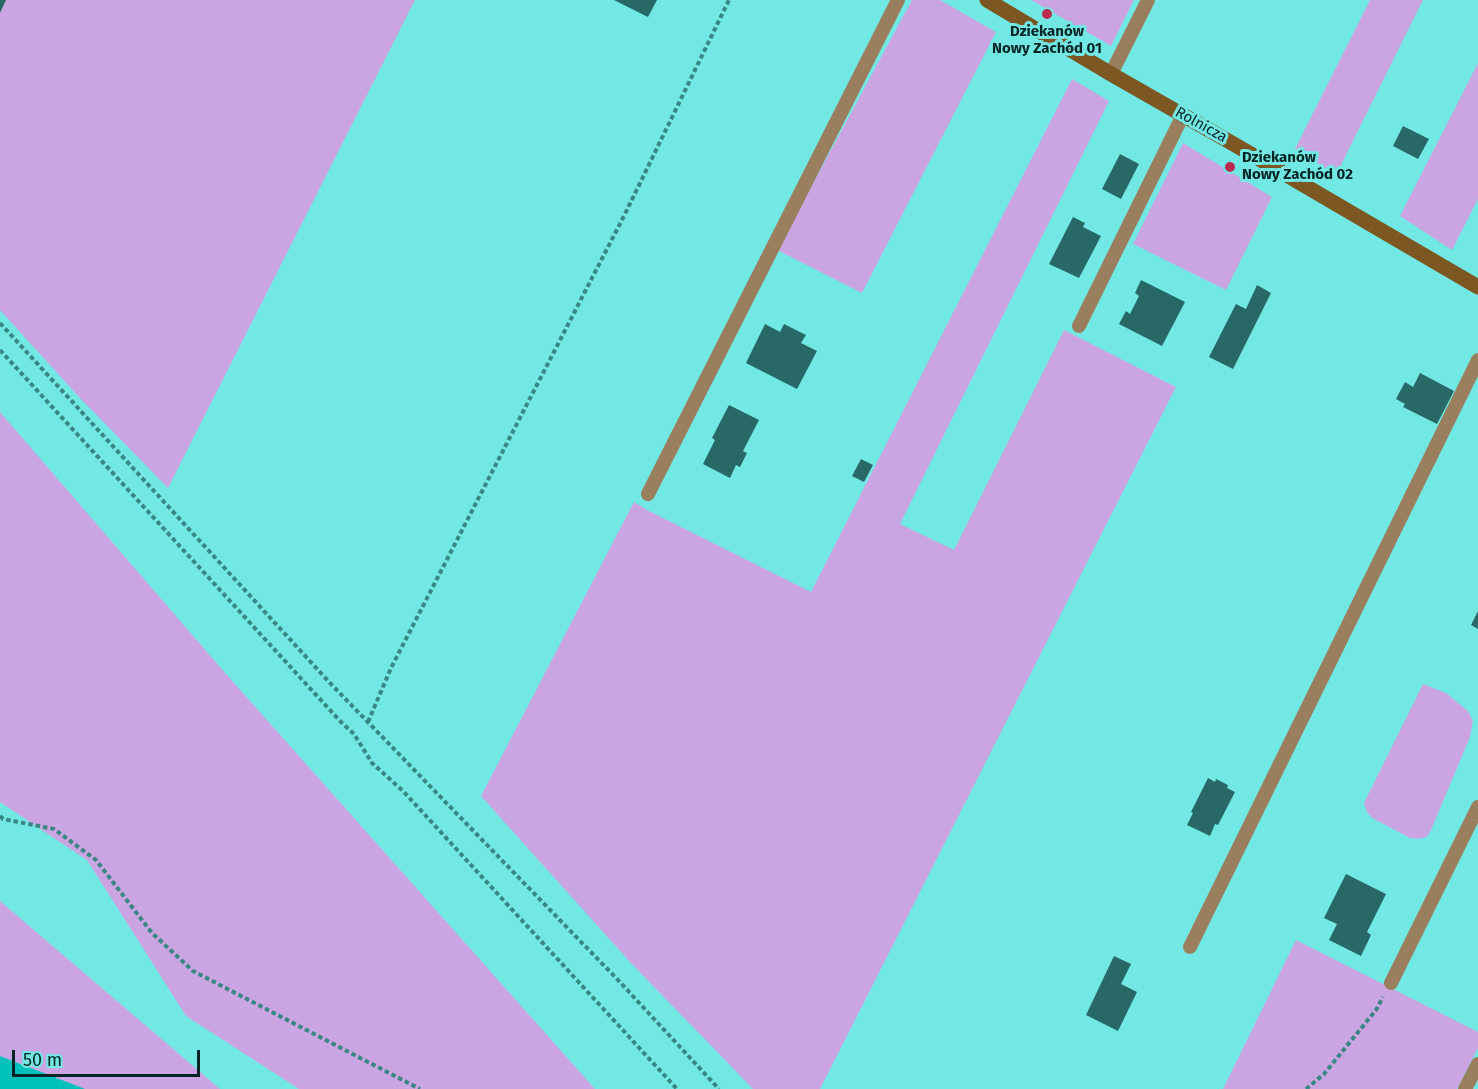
<!DOCTYPE html>
<html>
<head>
<meta charset="utf-8">
<style>
  body { margin:0 }
  #map { position:relative; width:1478px; height:1089px; overflow:hidden; background:#72e8e4; font-family:"Fira Sans",sans-serif }
  canvas { display:block }
  .scale { position:absolute; left:12px; top:1050px; width:188px; height:27px; box-sizing:border-box; border:3px solid #002524; border-top:0; padding-left:8px; font-size:18px; line-height:21px; white-space:nowrap; color:#002524; -webkit-text-stroke:4px #72e8e4; paint-order:stroke }
</style>
</head>
<body>
<div id="map">
<canvas width="1478" height="1089"></canvas>
<div class="scale">50 m</div>
</div>
<script>
const c = document.querySelector('canvas').getContext('2d');
c.lineJoin = 'round';
function fillPath(path, color) { c.fillStyle = color; c.fill(path, 'evenodd'); }
function stroke(path, color, width, dash) { c.strokeStyle = color; c.lineWidth = width; c.lineCap = dash ? 'butt' : 'round'; c.setLineDash(dash || []); c.stroke(path); }
function label(font, color, halo, rows, align = 'center') {
  c.font = font + ' "Fira Sans",sans-serif'; c.lineWidth = 6; c.setLineDash([]); c.textBaseline = 'middle'; c.strokeStyle = halo; c.fillStyle = color; for (const [text, x, y, turn = 0] of rows) {
    c.save(); c.translate(x, y); c.rotate((+turn || 0) * Math.PI / 180); c.textAlign = isNaN(turn) ? turn : align; if (halo) c.strokeText(text, 0, 0); c.fillText(text, 0, 0); c.restore();
  }
}
fillPath(new Path2D(`
  M 0,0 L 415,0 L 168,488 L 79,397 L 0,310 Z
  M 912,0 L 940,0 L 996,32 L 862,293 L 777,250 Z
  M 1031,0 L 1134,0 L 1111,46 Z
  M 1370,0 L 1423,0 L 1336,175 L 1295,149 Z
  M 1478,63 L 1478,199 L 1452,250 L 1400,216 Z
  M 1072,79 L 1109,101 L 900,524 L 954,550 L 1064,330 L 1176,387 L 820,1089 L 753,1089 L 630,962 L 481,796 L 634,502 L 647,510 L 811,592 Z
  M 1183,143 L 1272,197 L 1226,290 L 1133,244 Z
  M 0,412 L 226,674 L 595,1089 L 299,1089 L 186,1016 L 87,860 L 0,802 Z
  M 1423,684 L 1446,693 L 1468,711 L 1473,721 L 1470,737 L 1431,830 L 1427,837 L 1418,839 L 1410,838 L 1372,818 L 1367,812 L 1364,803 Z
  M 0,901 L 220,1089 L 0,1089 Z
  M 1296,940 L 1478,1032 L 1478,1048 L 1457,1089 L 1223,1089 Z`), '#caa5e2');
fillPath(new Path2D(`
  M 0,1056 L 85,1089 L 0,1089 Z`), '#00c0bc');
fillPath(new Path2D(`
  M 0,0 L 6,0 L 0,13 Z
  M 614,0 L 657,0 L 648,17 Z
  M 1403,126 L 1429,139 L 1418,159 L 1393,146 Z
  M 1120,154 L 1139,164 L 1121,199 L 1102,189 Z
  M 1073,217 L 1085,223 L 1083,227 L 1101,236 L 1079,278 L 1049,264 Z
  M 1141,280 L 1185,302 L 1162,346 L 1119,324 L 1126,311 L 1130,314 L 1139,296 L 1135,293 Z
  M 1257,285 L 1271,293 L 1233,369 L 1209,357 L 1236,304 L 1246,309 Z
  M 765,324 L 780,332 L 784,324 L 806,335 L 801,343 L 817,351 L 797,389 L 746,363 Z
  M 1420,373 L 1454,391 L 1437,424 L 1403,407 L 1405,404 L 1396,399 L 1405,382 L 1413,387 Z
  M 729,405 L 759,420 L 743,451 L 747,453 L 740,467 L 736,465 L 730,478 L 703,464 L 715,440 L 712,438 Z
  M 861,459 L 873,465 L 864,482 L 852,476 Z
  M 1478,611 L 1478,629 L 1471,625 Z
  M 1208,778 L 1215,782 L 1216,779 L 1228,785 L 1227,788 L 1235,792 L 1218,825 L 1215,824 L 1210,836 L 1187,825 L 1193,813 L 1191,812 Z
  M 1346,874 L 1386,894 L 1367,932 L 1371,935 L 1361,956 L 1329,940 L 1337,924 L 1324,918 Z
  M 1114,956 L 1131,964 L 1121,984 L 1137,992 L 1118,1031 L 1086,1015 Z`), '#286866');
stroke(new Path2D(`
  M 0,323 L 330,683 L 618,980 L 719,1089
  M 0,350 L 340,721 L 354,734 L 372,763 L 403,791 L 677,1089
  M 368,722 L 391,668 L 624,216 L 729,0
  M 0,816 L 3,819 L 54,829 L 96,860 L 152,933 L 193,971 L 420,1089
  M 1306,1089 L 1324,1074 L 1376,1010 L 1383,997`), '#398784', 4, [4.5, 3]);
stroke(new Path2D(`
  M 1111,74 L 1148,0
  M 1079,326 L 1183,115
  M 648,494 L 898,0
  M 1190,947 L 1478,360
  M 1391,983 L 1478,807
  M 1465,1089 L 1478,1064`), '#9a7f5f', 14);
stroke(new Path2D(`
  M 987,0 L 1111,74 L 1237,146 L 1478,287`), '#7d5722', 15);
for (const [x, y, r, color] of [
  [1047,14,6,"#bc2b4f"],
  [1230,167,6,"#bc2b4f"]
]) { const dot = new Path2D(); dot.arc(x, y, r, 0, 2 * Math.PI); c.fillStyle = color; c.fill(dot); stroke(dot, '#72e8e4', 2); }
label('bold 15px', '#002524', '#72e8e4', [
  ["Dziekanów",1047,32],
  ["Nowy Zachód 01",1047,49],
  ["Dziekanów",1242,158,"left"],
  ["Nowy Zachód 02",1242,175,"left"]
]);
label('15px', '#002524', '#72e8e4', [
  ["Rolnicza",1201,125,29]
]);
</script>
</body>
</html>
